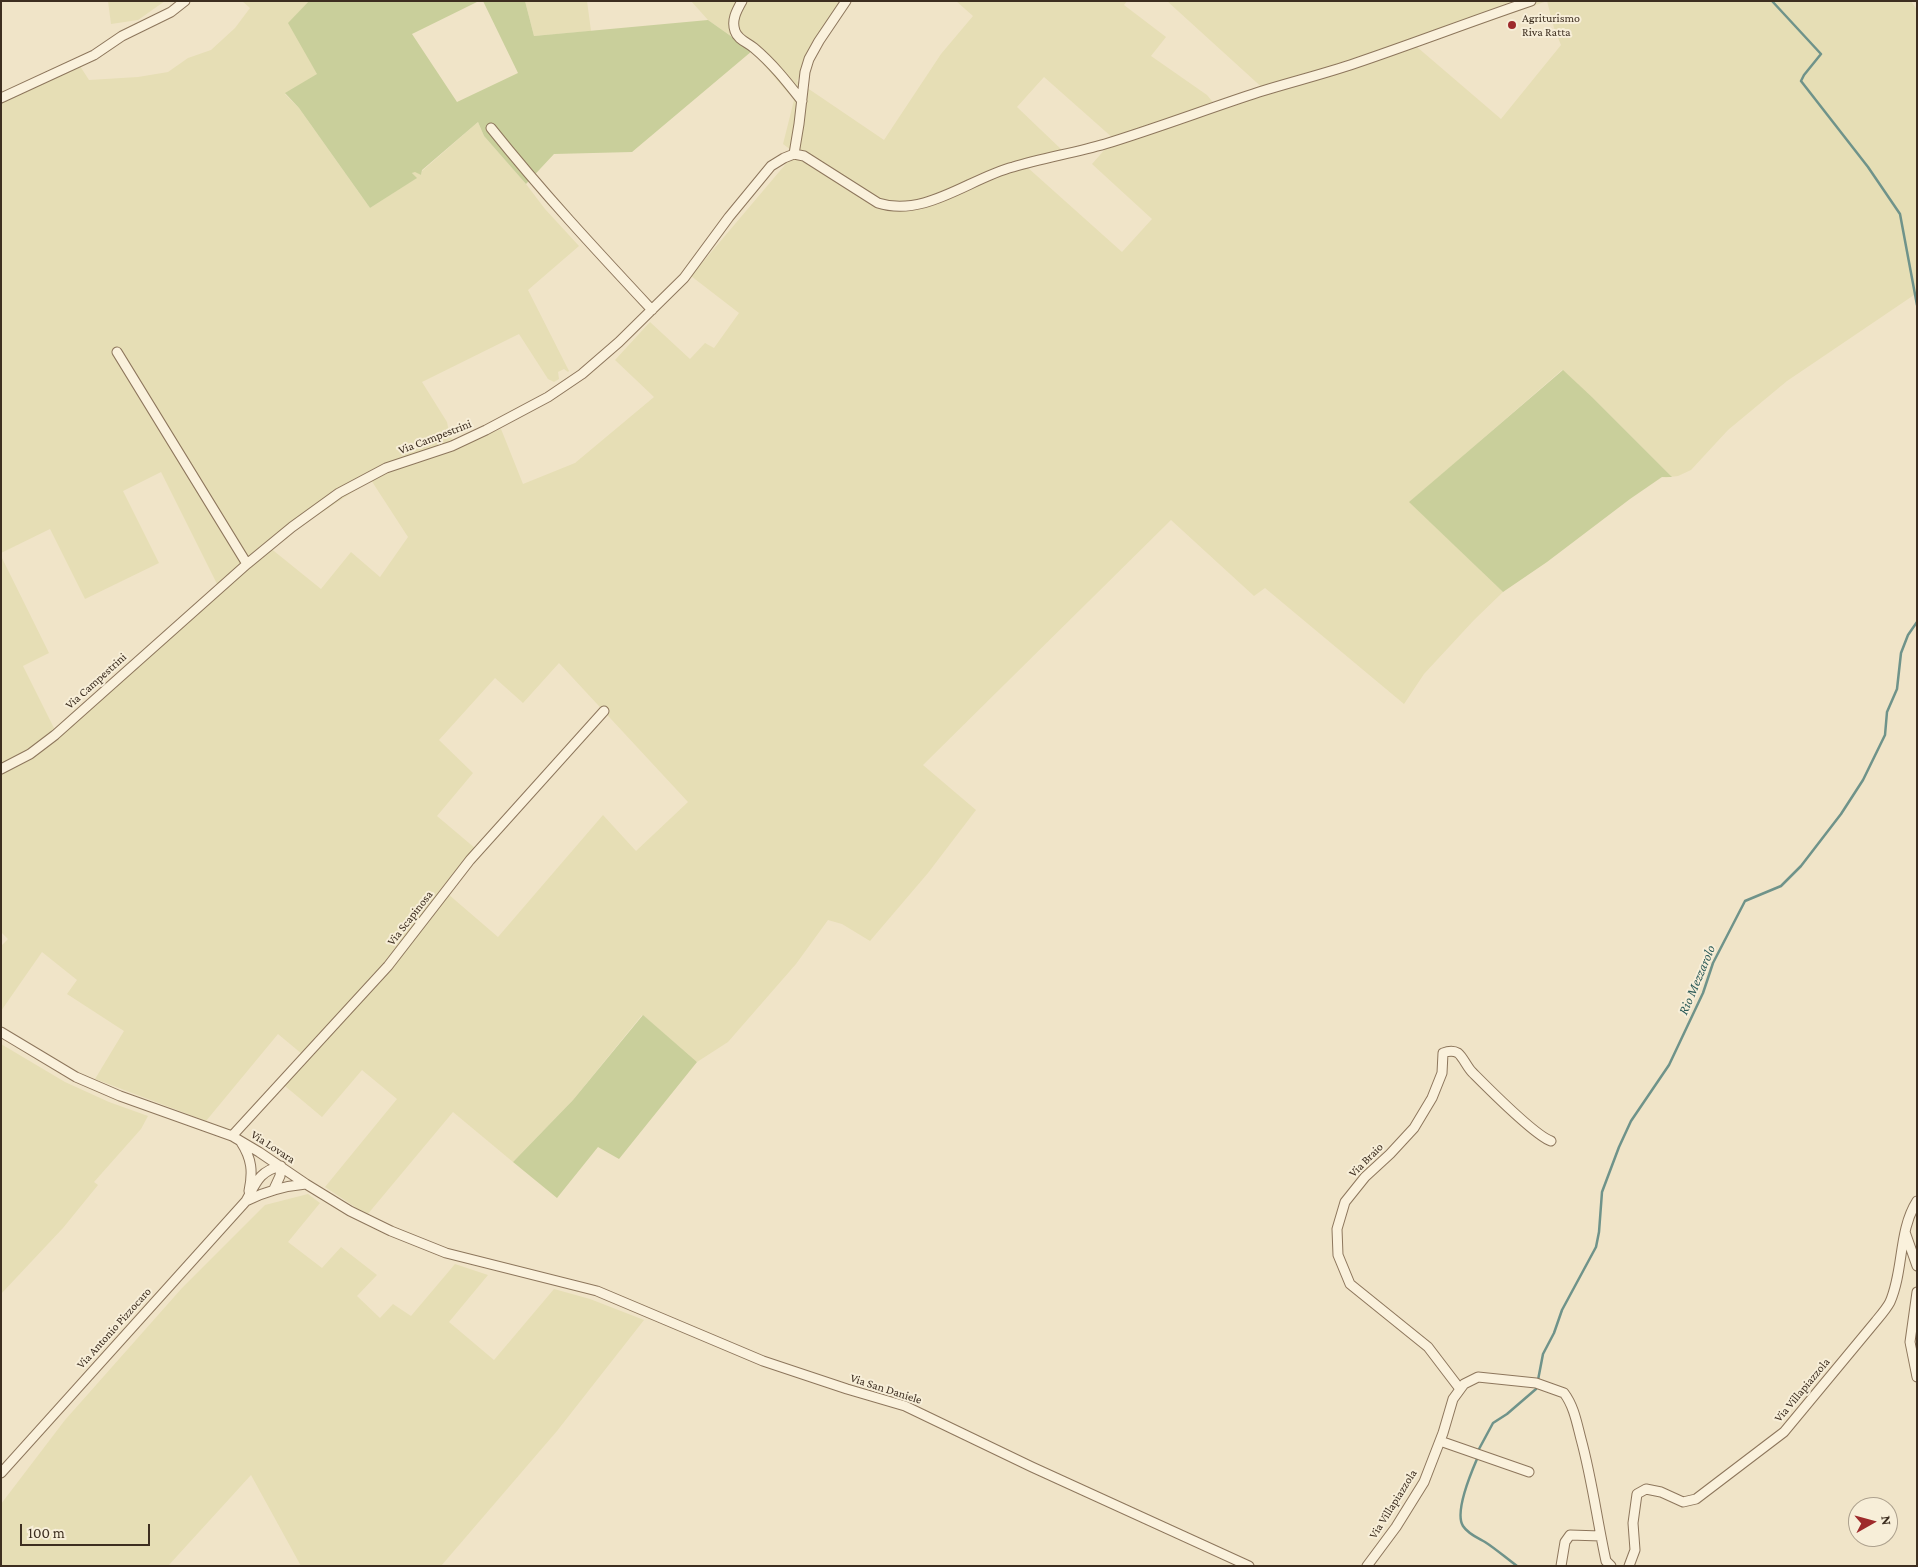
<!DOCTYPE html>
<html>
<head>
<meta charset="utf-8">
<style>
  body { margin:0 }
  #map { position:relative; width:1918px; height:1567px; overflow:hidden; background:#f0e4c8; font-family:"Crimson Pro",serif }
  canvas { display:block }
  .frame { position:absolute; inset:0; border:2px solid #3d2e20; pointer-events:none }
  .north { position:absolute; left:1848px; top:1497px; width:50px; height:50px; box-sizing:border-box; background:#f7eed8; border:1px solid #ada18e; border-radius:50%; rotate:83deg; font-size:14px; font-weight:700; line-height:20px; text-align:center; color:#3d2e20 }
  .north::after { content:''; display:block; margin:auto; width:18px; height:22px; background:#9e2a2b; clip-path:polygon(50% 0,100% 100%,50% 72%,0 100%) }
  .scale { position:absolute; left:20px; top:1524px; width:130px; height:22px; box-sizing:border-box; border:2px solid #3d2e20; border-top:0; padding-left:6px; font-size:15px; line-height:18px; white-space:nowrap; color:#3d2e20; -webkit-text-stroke:4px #f7eed8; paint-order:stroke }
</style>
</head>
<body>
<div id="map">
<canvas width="1918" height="1567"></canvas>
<div class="frame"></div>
<div class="north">N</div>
<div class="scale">100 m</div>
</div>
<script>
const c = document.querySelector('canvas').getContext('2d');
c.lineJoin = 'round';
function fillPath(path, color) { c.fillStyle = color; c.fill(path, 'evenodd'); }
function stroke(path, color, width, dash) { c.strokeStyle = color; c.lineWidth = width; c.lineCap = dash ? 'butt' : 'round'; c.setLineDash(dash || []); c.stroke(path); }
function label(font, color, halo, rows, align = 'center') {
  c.font = font + ' "Crimson Pro",serif'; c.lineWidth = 4; c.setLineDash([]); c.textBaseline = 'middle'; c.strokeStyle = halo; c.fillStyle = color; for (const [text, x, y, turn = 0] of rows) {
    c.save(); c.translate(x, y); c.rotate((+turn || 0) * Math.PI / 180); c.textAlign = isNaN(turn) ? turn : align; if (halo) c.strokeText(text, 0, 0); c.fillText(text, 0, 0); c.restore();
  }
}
fillPath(new Path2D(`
  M 108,1 L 165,1 L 138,20 L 111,24 Z
  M 242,1 L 309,1 L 289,23 L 318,74 L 285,94 L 299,108 L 370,208 L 416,178 L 412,173 L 415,171 L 421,175 L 422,171 L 478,122 L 484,136 L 526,184 L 545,209 L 579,246 L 528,290 L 569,371 L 568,372 L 564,369 L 558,372 L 559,379 L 554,382 L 548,379 L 519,334 L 422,382 L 447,422 L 450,437 L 460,445 L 501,429 L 523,484 L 575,463 L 654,397 L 615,360 L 650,322 L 690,359 L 705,343 L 714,348 L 739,313 L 691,276 L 795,153 L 783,144 L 794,100 L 752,51 L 708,20 L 691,1 L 844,1 L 797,81 L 884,140 L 941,54 L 973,16 L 956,1 L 1127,1 L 1124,5 L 1166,37 L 1151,56 L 1207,95 L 1216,106 L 1267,92 L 1167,1 L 1911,1 L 1917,10 L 1917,293 L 1787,381 L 1728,430 L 1691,470 L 1678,476 L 1661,478 L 1671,476 L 1592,397 L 1562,370 L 1410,502 L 1503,592 L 1474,620 L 1424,674 L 1404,704 L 1265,588 L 1254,596 L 1171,520 L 923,765 L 976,810 L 928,873 L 870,941 L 842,924 L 828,920 L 796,964 L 728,1042 L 697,1062 L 642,1015 L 573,1100 L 513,1162 L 453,1112 L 367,1215 L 325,1187 L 397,1099 L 362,1070 L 322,1117 L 285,1086 L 308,1059 L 278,1034 L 206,1121 L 95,1079 L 124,1031 L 67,994 L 77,980 L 42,952 L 1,1011 L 1,946 L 8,939 L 1,932 L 1,556 L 49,653 L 23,666 L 57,734 L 219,588 L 161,472 L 123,491 L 159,563 L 85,599 L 50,529 L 1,553 L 1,101 L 78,63 L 89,80 L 138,77 L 168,72 L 188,58 L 211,50 L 235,28 L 250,8 ZM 1547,1 L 1554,28 L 1561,45 L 1501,119 L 1417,47 ZM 1044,77 L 1114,139 L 1092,164 L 1152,219 L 1122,252 L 1027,167 L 1063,151 L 1017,107 ZM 371,480 L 408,537 L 380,577 L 351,552 L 321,589 L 269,547 ZM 559,663 L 688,802 L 636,851 L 603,815 L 498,937 L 448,894 L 482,854 L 437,816 L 473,773 L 439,740 L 495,678 L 523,703 Z
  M 525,1 L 587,1 L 591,31 L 534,36 Z
  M 1,1044 L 65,1082 L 109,1102 L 148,1116 L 141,1129 L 94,1182 L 98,1185 L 63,1228 L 1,1294 Z
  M 308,1194 L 320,1203 L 288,1242 L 322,1268 L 341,1247 L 377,1275 L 357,1296 L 380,1318 L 393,1304 L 411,1316 L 455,1264 L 488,1275 L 449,1322 L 494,1360 L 554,1289 L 590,1299 L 644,1320 L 557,1431 L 441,1566 L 301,1566 L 251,1475 L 168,1566 L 1,1566 L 1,1504 L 65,1420 L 182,1288 L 265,1205 Z`), '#e6deb5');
fillPath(new Path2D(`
  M 309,1 L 479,1 L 412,34 L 457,102 L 518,73 L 483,1 L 525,1 L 534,36 L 708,20 L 752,51 L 632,152 L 554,154 L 526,184 L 484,136 L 478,122 L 422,170 L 421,175 L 415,172 L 412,173 L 417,178 L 370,208 L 299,108 L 285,93 L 317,74 L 288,23 Z
  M 1563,370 L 1592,397 L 1672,477 L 1662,477 L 1630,499 L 1547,562 L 1503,592 L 1409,502 Z
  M 643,1015 L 697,1062 L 619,1159 L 598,1147 L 557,1198 L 513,1162 L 573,1100 Z`), '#c9cf9b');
stroke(new Path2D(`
  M 1772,1 L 1821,54 L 1804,75 L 1801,81 L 1868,167 L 1900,214 L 1917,305
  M 1538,1380 L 1543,1354 L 1554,1333 L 1562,1310 L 1596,1247 L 1599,1232 L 1602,1192 L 1619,1147 L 1631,1121 L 1669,1065 L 1703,993 L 1713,963 L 1745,901 L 1781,886 L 1801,866 L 1841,814 L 1863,780 L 1885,735 L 1887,712 L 1897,689 L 1901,653 L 1908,635 L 1917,622
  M 1479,1449 L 1493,1423 L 1507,1414 L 1536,1389
  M 1477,1459 C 1471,1473 1454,1512 1463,1526 C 1468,1534 1478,1538 1485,1542 C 1496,1549 1506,1558 1517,1566`), '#6f938a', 2.5);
const minor = new Path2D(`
  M 742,1 C 737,10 731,20 735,31 C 738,40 747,42 754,48 C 773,64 787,82 802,101
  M 1,98 L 94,55 L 122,36 L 171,12 L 185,1
  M 491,128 C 542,192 597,251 652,310
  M 794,154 L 799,124 L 805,72 L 809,59 L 819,41 L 846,1
  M 117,352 L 247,564
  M 1,769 L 30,754 L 55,735 L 247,564 L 292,527 L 339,493 L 386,468 L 452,446 L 486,430 L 548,397 L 582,374 L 619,342 L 684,278 L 729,217 L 771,166 L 784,158 L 794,154 L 804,156 L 878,203 C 925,218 970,178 1013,167 C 1043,158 1074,153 1105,144 C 1157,128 1207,109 1259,92 C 1291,82 1324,74 1356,63 C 1415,43 1472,21 1531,1
  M 1,1032 L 76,1077 L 120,1096 L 232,1136 L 259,1152 L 306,1184 L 350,1211 L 391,1231 L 446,1253 L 597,1291 L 763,1361 L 847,1389 L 905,1406 L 1032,1467 L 1249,1566
  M 232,1136 L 388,966 L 470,860 L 604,711
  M 241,1142 C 252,1159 253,1172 249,1191
  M 274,1189 L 280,1176 L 281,1166
  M 246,1201 C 266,1191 284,1186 306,1184
  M 1905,1232 L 1917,1266
  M 1917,1292 L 1910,1342 L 1917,1377
  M 1460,1389 L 1428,1347 L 1350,1284 L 1338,1255 L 1337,1229 L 1345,1202 L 1365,1177 L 1390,1154 L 1414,1128 L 1432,1098 L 1442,1073 L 1443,1053 C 1448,1051 1453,1050 1458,1053 C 1463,1057 1467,1067 1472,1072 C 1487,1087 1534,1135 1551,1141
  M 1440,1441 L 1529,1472
  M 1,1473 L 246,1201 C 256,1183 259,1171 281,1166
  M 1367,1566 L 1396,1527 L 1424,1482 L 1443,1433 L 1453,1399 L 1464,1384 L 1478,1377 L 1536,1383 L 1564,1393 C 1574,1406 1577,1424 1581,1439 C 1592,1479 1597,1520 1606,1561 L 1611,1566
  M 1561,1566 L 1565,1542 L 1570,1535 L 1601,1536
  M 1629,1566 L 1635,1550 L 1633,1523 L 1637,1494 L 1646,1489 L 1661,1492 L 1683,1502 L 1696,1499 L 1784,1432 L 1876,1321 C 1881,1315 1887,1308 1890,1302 C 1904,1270 1898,1231 1917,1201`);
stroke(minor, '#8d765c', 11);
stroke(minor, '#faf1dc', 9);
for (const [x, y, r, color] of [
  [1512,25,5,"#9e2a2b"]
]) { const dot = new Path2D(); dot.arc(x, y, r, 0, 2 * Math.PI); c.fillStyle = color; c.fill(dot); stroke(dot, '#f7eed8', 2); }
label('12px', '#3d2e20', '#f7eed8', [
  ["Agriturismo",1522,18],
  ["Riva Ratta",1522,32]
], 'left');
label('12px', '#3d2e20', '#f7eed8', [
  ["Via Campestrini",435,437,-21],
  ["Via Campestrini",96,681,-42],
  ["Via Scapinosa",410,918,-52],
  ["Via Lovara",273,1147,33],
  ["Via Braio",1366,1160,-45],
  ["Via Antonio Pizzocaro",114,1328,-48],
  ["Via San Daniele",886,1389,18],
  ["Via Villapiazzola",1802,1390,-50],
  ["Via Villapiazzola",1393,1504,-58]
]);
label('italic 14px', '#2f5d5a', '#f7eed8', [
  ["Rio Mezzarolo",1697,980,-67]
]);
</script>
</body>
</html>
